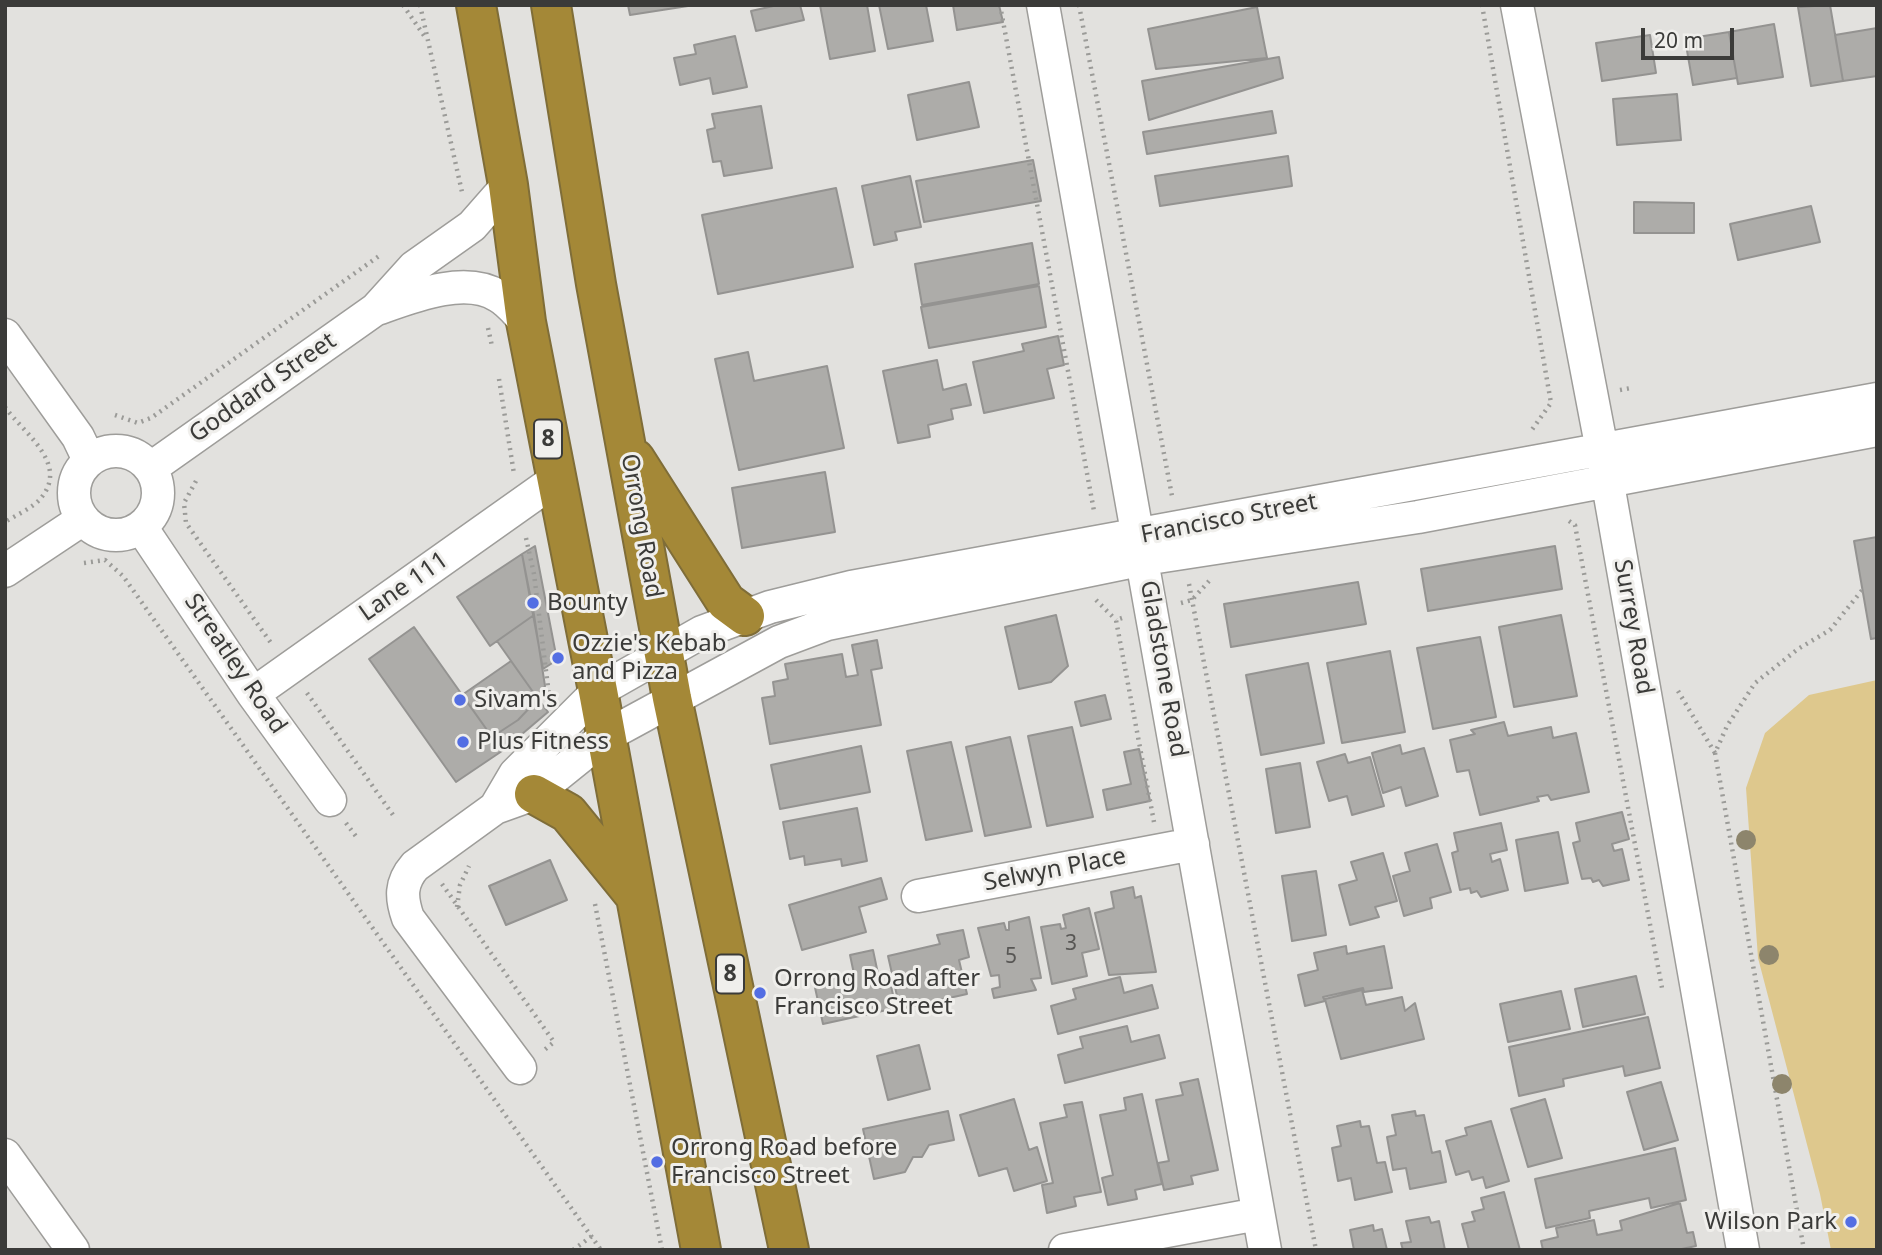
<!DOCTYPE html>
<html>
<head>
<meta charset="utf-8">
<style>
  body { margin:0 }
  #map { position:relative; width:1882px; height:1255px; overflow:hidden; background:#e2e1de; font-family:"Noto Sans",sans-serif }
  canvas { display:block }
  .frame { position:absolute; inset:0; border:7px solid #3b3b39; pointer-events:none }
  .scale { position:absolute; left:1641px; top:28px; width:93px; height:32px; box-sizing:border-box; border:4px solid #3b3b39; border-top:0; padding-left:9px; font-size:21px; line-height:24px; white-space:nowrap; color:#3b3b39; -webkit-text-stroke:5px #f0efec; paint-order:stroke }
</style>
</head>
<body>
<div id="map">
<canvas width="1882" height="1255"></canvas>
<div class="frame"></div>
<div class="scale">20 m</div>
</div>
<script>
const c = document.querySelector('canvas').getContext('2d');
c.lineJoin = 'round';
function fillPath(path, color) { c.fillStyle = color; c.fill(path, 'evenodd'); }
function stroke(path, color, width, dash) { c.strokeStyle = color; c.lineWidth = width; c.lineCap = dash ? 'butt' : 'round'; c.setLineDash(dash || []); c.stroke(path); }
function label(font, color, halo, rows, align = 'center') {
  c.font = font + ' "Noto Sans",sans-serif'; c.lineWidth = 6; c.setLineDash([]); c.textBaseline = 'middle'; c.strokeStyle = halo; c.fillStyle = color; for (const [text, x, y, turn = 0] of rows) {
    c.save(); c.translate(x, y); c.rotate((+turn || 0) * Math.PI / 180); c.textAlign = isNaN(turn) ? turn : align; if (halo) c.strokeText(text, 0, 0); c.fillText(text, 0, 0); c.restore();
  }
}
fillPath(new Path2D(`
  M 1877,680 L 1877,1250 L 1831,1250 L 1820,1194 L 1758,958 L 1746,788 L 1765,733 L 1809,695 Z`), '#dec88d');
const building = new Path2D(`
  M 628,5 L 688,5 L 688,6 L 630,15 Z
  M 778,5 L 800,5 L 804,20 L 756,31 L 751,11 Z
  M 820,5 L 867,5 L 875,51 L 830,59 Z
  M 879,5 L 926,5 L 933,41 L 888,49 Z
  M 953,5 L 999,5 L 1003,22 L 957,30 Z
  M 1830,5 L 1843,81 L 1811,86 L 1798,7 Z
  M 1257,7 L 1267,58 L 1156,69 L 1148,29 Z
  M 1774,24 L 1783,77 L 1738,84 L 1729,32 Z
  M 1877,28 L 1877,76 L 1843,81 L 1835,35 Z
  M 1729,32 L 1737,78 L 1693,85 L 1685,39 Z
  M 1650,35 L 1656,73 L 1602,81 L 1596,43 Z
  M 735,36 L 747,87 L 713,94 L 710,78 L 680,85 L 674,58 L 696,54 L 694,45 Z
  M 1279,57 L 1283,78 L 1149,120 L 1142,81 Z
  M 969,82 L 979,127 L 917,140 L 908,95 Z
  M 1677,94 L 1681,140 L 1617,145 L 1613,99 Z
  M 761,106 L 772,168 L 724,176 L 721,161 L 713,162 L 707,130 L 715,128 L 712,114 Z
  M 1272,111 L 1276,133 L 1147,154 L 1143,132 Z
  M 1288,156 L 1292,186 L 1160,206 L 1155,176 Z
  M 1033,160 L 1041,201 L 924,222 L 916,181 Z
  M 910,176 L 921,227 L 895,232 L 897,240 L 874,245 L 862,186 Z
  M 836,188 L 853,267 L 718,294 L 702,215 Z
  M 1634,202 L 1694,203 L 1694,233 L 1634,233 Z
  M 1811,206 L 1820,242 L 1738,260 L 1730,224 Z
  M 1032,243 L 1039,284 L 922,305 L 915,264 Z
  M 1039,286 L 1046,327 L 929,348 L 921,307 Z
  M 1058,336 L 1064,365 L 1047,369 L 1054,398 L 984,413 L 973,362 L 1024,351 L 1022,344 Z
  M 748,352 L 754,381 L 827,366 L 844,448 L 739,470 L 715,359 Z
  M 937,360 L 943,390 L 966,384 L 971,405 L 951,409 L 953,419 L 928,425 L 930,437 L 898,443 L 883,371 Z
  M 825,472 L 835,532 L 742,548 L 732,488 Z
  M 1877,537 L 1877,638 L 1871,639 L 1854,541 Z
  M 535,546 L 557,660 L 543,669 L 522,554 Z
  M 1555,546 L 1562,589 L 1428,611 L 1421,569 Z
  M 522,554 L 534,615 L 490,646 L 457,597 Z
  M 1358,582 L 1366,624 L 1231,647 L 1224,604 Z
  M 534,615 L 545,686 L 538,699 L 497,641 Z
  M 1056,615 L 1068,666 L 1051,682 L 1019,689 L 1005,627 Z
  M 1561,615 L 1577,696 L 1514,707 L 1499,627 Z
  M 414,627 L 502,751 L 456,782 L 369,659 Z
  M 1480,637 L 1496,717 L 1433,729 L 1417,648 Z
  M 877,640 L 882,668 L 871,670 L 881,725 L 770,744 L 762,698 L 775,696 L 773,682 L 788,679 L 785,664 L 842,654 L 846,677 L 858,675 L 852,645 Z
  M 1390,651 L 1405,732 L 1342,743 L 1327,663 Z
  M 511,661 L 538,699 L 518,720 L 492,737 L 462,695 Z
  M 1308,663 L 1324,743 L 1261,755 L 1246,675 Z
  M 1105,695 L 1111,719 L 1081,726 L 1075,702 Z
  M 538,699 L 548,712 L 502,751 L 492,737 L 518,720 Z
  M 1504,722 L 1508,736 L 1551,727 L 1553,738 L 1576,733 L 1589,792 L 1551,800 L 1548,795 L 1537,797 L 1539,801 L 1480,815 L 1469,770 L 1457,772 L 1450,740 L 1475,734 L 1471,730 Z
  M 1072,727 L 1093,817 L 1047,826 L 1028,736 Z
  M 1010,737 L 1031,827 L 985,836 L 966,747 Z
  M 951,742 L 972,831 L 926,840 L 907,751 Z
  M 1400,745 L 1402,754 L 1424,748 L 1438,796 L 1406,806 L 1401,787 L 1383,793 L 1372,753 Z
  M 861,746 L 870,792 L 780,809 L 771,765 Z
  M 1139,749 L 1150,801 L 1107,810 L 1103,790 L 1131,784 L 1124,752 Z
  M 1345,754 L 1348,763 L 1370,757 L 1384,806 L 1352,815 L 1347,796 L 1329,801 L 1317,762 Z
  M 1300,763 L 1310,827 L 1276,833 L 1266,769 Z
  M 857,808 L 867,861 L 842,866 L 841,859 L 805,865 L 804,856 L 790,859 L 783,822 Z
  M 1622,812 L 1629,839 L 1612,844 L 1614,851 L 1622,849 L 1629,880 L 1603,886 L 1599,880 L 1593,882 L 1591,878 L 1582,879 L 1573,843 L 1580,841 L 1576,823 Z
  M 1501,823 L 1507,850 L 1490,854 L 1492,862 L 1500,859 L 1508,890 L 1481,897 L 1477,891 L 1471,893 L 1470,888 L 1460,890 L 1452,853 L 1458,851 L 1454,833 Z
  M 1558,832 L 1568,883 L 1525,891 L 1516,840 Z
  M 1437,844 L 1451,892 L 1430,898 L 1432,908 L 1404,916 L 1393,876 L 1410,871 L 1405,853 Z
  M 1383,853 L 1397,901 L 1375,907 L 1379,917 L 1350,925 L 1339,885 L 1357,880 L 1351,862 Z
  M 550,860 L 567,900 L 506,925 L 489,886 Z
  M 1316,871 L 1326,935 L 1292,941 L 1282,876 Z
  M 881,878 L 887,899 L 859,907 L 866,932 L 802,950 L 789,905 Z
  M 1133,887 L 1135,898 L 1141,896 L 1156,972 L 1109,975 L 1095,913 L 1114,908 L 1111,892 Z
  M 1089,908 L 1099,949 L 1082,953 L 1087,976 L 1052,984 L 1041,927 L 1060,924 L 1061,929 L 1066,928 L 1063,915 Z
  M 1029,917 L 1041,978 L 1031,979 L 1036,990 L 994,998 L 992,989 L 1000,987 L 999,975 L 991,976 L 978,928 L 1004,923 L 1006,930 L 1009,930 L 1009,922 Z
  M 963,930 L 969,957 L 959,960 L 967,994 L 900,1009 L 888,956 L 940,944 L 937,935 Z
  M 1346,946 L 1347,954 L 1384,946 L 1392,988 L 1364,992 L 1363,988 L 1323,997 L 1325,1001 L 1305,1006 L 1298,975 L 1318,970 L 1314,953 Z
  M 873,950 L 881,988 L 891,986 L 896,1008 L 823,1024 L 814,983 L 854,974 L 850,955 Z
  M 1636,976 L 1645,1014 L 1583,1027 L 1575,989 Z
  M 1120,977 L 1124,993 L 1152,985 L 1158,1008 L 1058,1034 L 1051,1006 L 1076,999 L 1073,989 Z
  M 1362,990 L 1366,1005 L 1402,997 L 1405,1011 L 1415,1003 L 1424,1039 L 1341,1059 L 1325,999 Z
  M 1561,991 L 1570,1029 L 1508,1042 L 1500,1004 Z
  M 1648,1017 L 1660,1068 L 1625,1076 L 1623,1066 L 1563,1079 L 1564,1086 L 1519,1096 L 1509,1047 Z
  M 1127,1026 L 1131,1042 L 1159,1035 L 1165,1058 L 1065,1083 L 1058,1055 L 1083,1048 L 1080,1037 Z
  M 919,1045 L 930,1089 L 888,1100 L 877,1056 Z
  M 1198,1079 L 1218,1170 L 1191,1176 L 1193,1184 L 1164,1190 L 1158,1163 L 1169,1161 L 1156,1100 L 1183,1095 L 1180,1083 Z
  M 1661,1082 L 1678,1140 L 1644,1150 L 1627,1092 Z
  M 1142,1094 L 1162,1184 L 1135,1190 L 1137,1199 L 1108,1205 L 1102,1178 L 1113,1175 L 1100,1115 L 1126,1110 L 1124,1098 Z
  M 1014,1099 L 1029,1150 L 1037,1147 L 1047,1181 L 1014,1191 L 1007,1168 L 979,1176 L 960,1115 Z
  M 1545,1099 L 1562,1158 L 1528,1167 L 1511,1109 Z
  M 1082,1102 L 1101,1192 L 1074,1197 L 1076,1206 L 1047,1213 L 1042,1185 L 1053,1183 L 1040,1123 L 1067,1117 L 1064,1105 Z
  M 948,1111 L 954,1140 L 929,1145 L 922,1157 L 913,1157 L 905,1172 L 874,1179 L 863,1129 Z
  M 1415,1111 L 1416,1116 L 1424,1115 L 1432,1153 L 1440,1151 L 1446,1182 L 1410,1189 L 1406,1168 L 1393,1170 L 1387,1137 L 1396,1135 L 1392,1115 Z
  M 1360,1121 L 1361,1127 L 1369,1126 L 1377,1163 L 1385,1162 L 1392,1192 L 1355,1200 L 1351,1178 L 1338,1181 L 1332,1148 L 1341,1146 L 1337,1126 Z
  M 1491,1121 L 1509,1181 L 1486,1188 L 1483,1177 L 1472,1180 L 1469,1171 L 1456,1175 L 1446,1141 L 1467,1135 L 1465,1128 Z
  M 1675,1148 L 1686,1200 L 1651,1208 L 1649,1198 L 1589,1211 L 1590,1218 L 1546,1228 L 1535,1179 Z
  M 1504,1192 L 1520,1250 L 1469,1250 L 1462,1224 L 1475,1221 L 1472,1212 L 1484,1209 L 1481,1198 Z
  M 1680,1203 L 1687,1233 L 1693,1232 L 1696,1246 L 1677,1250 L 1543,1250 L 1541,1241 L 1558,1237 L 1556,1228 L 1594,1220 L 1597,1235 L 1622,1230 L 1620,1221 Z
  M 1429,1217 L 1431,1223 L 1439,1221 L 1445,1250 L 1403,1250 L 1401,1243 L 1411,1242 L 1406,1221 Z
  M 1373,1225 L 1374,1231 L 1382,1229 L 1387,1250 L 1354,1250 L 1350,1230 Z`);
fillPath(building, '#adaca9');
stroke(building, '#949391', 2);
const minor = new Path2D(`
  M 1043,5 L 1265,1250
  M 1517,5 L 1602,450 L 1743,1250
  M 377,309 C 411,297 465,275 498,296 C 509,302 517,313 526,322
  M 5,335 L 78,437 L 89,460
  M74 493a42 42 0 1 1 84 0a42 42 0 1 1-84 0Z
  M 151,468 L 376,309 L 414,267 L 472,226 L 508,185
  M 141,527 L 253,694 L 330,800
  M 5,571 L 83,519
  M 253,694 L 555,480
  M 495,808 L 515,774 L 598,691 L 702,632 L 770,607 L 851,587 L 1877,399
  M 918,896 L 1193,844
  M 520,1068 L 408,918 C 401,898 400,883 415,866 L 495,808 L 534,794 L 606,736 L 779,642 L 827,624 L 1144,559 L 1418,517 L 1877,430
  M 5,1155 L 73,1250
  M 1065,1250 L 1258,1214`);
const highway = new Path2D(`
  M 476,5 L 508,185 L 526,322 L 598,691 L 701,1250
  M 551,5 L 596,284 L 672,698 L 789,1250
  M 635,459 L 726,602 L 745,616
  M 534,794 L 568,813 L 633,893`);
stroke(minor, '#9e9d9a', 35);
stroke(highway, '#7f6d38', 42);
stroke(new Path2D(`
  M 403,5 L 425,37
  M 420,5 L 462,192
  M 1000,5 L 1094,511
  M 1079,5 L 1172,496
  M 1482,5 L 1551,403 L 1531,431
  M 488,328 L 492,346
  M 499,379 L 514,474
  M 1620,390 L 1631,388
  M 5,407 C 22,432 70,463 41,498 C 33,508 16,515 5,522
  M 115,415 L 138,423 L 151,418 L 379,256
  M 196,481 L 184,503 L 186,523 L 271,643
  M 1569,521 L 1575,525 L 1577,536 L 1662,988
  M 526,538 L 534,574 L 549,695
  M 84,563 L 105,560 L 123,576 L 601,1250
  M 1189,584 L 1316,1250
  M 1096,600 L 1116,620
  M 1181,603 L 1192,600 L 1209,581
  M 1122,618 L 1116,620 L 1154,822
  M 1678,691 L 1715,753 L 1727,726 L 1755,683 L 1798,649 L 1830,630 L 1863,589
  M 307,693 L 393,815
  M 1715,753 L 1804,1250
  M 346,823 L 358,839
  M 442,884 L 554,1042 L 543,1051
  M 595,904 L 662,1250
  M 457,907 L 460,885 L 469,866
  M 573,1250 L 592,1236`), '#9b9b98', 4.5, [2, 5]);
stroke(minor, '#fff', 32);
stroke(highway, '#a48837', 38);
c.fillStyle = '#8d856c';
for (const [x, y] of [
  [1746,840],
  [1769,955],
  [1782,1084]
]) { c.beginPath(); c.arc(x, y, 10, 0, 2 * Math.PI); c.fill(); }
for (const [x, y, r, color] of [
  [533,603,7,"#536ee3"],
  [558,658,7,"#536ee3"],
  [460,700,7,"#536ee3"],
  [463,742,7,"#536ee3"],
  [760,993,7,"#536ee3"],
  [657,1162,7,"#536ee3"],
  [1851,1222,7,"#536ee3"]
]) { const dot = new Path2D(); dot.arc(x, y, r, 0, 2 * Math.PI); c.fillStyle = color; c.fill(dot); stroke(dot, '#f0efec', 2.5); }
label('21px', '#585755', null, [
  ["3",1071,944],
  ["5",1011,957]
]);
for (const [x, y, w] of [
  [548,439,28],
  [730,974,28]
]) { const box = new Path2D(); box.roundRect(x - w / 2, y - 19.5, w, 39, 5); c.fillStyle = '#f0efec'; c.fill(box); stroke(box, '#3b3b39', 2); }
label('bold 23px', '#3b3b39', null, [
  ["8",548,439],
  ["8",730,974]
]);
label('24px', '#3b3b39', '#f0efec', [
  ["Goddard Street",263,388,-35],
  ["Francisco Street",1229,519,-11],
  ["Orrong Road",641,526,80],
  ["Lane 111",404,587,-35],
  ["Surrey Road",1633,627,80],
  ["Streatley Road",235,664,56],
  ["Gladstone Road",1163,669,80],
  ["Selwyn Place",1055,870,-11]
]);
label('24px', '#3b3b39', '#f0efec', [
  ["Bounty",547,603],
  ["Ozzie's Kebab",572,644],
  ["and Pizza",572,672],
  ["Sivam's",474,700],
  ["Plus Fitness",477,742],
  ["Orrong Road after",774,979],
  ["Francisco Street",774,1007],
  ["Orrong Road before",671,1148],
  ["Francisco Street",671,1176],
  ["Wilson Park",1837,1222,"right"]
], 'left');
</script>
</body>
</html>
